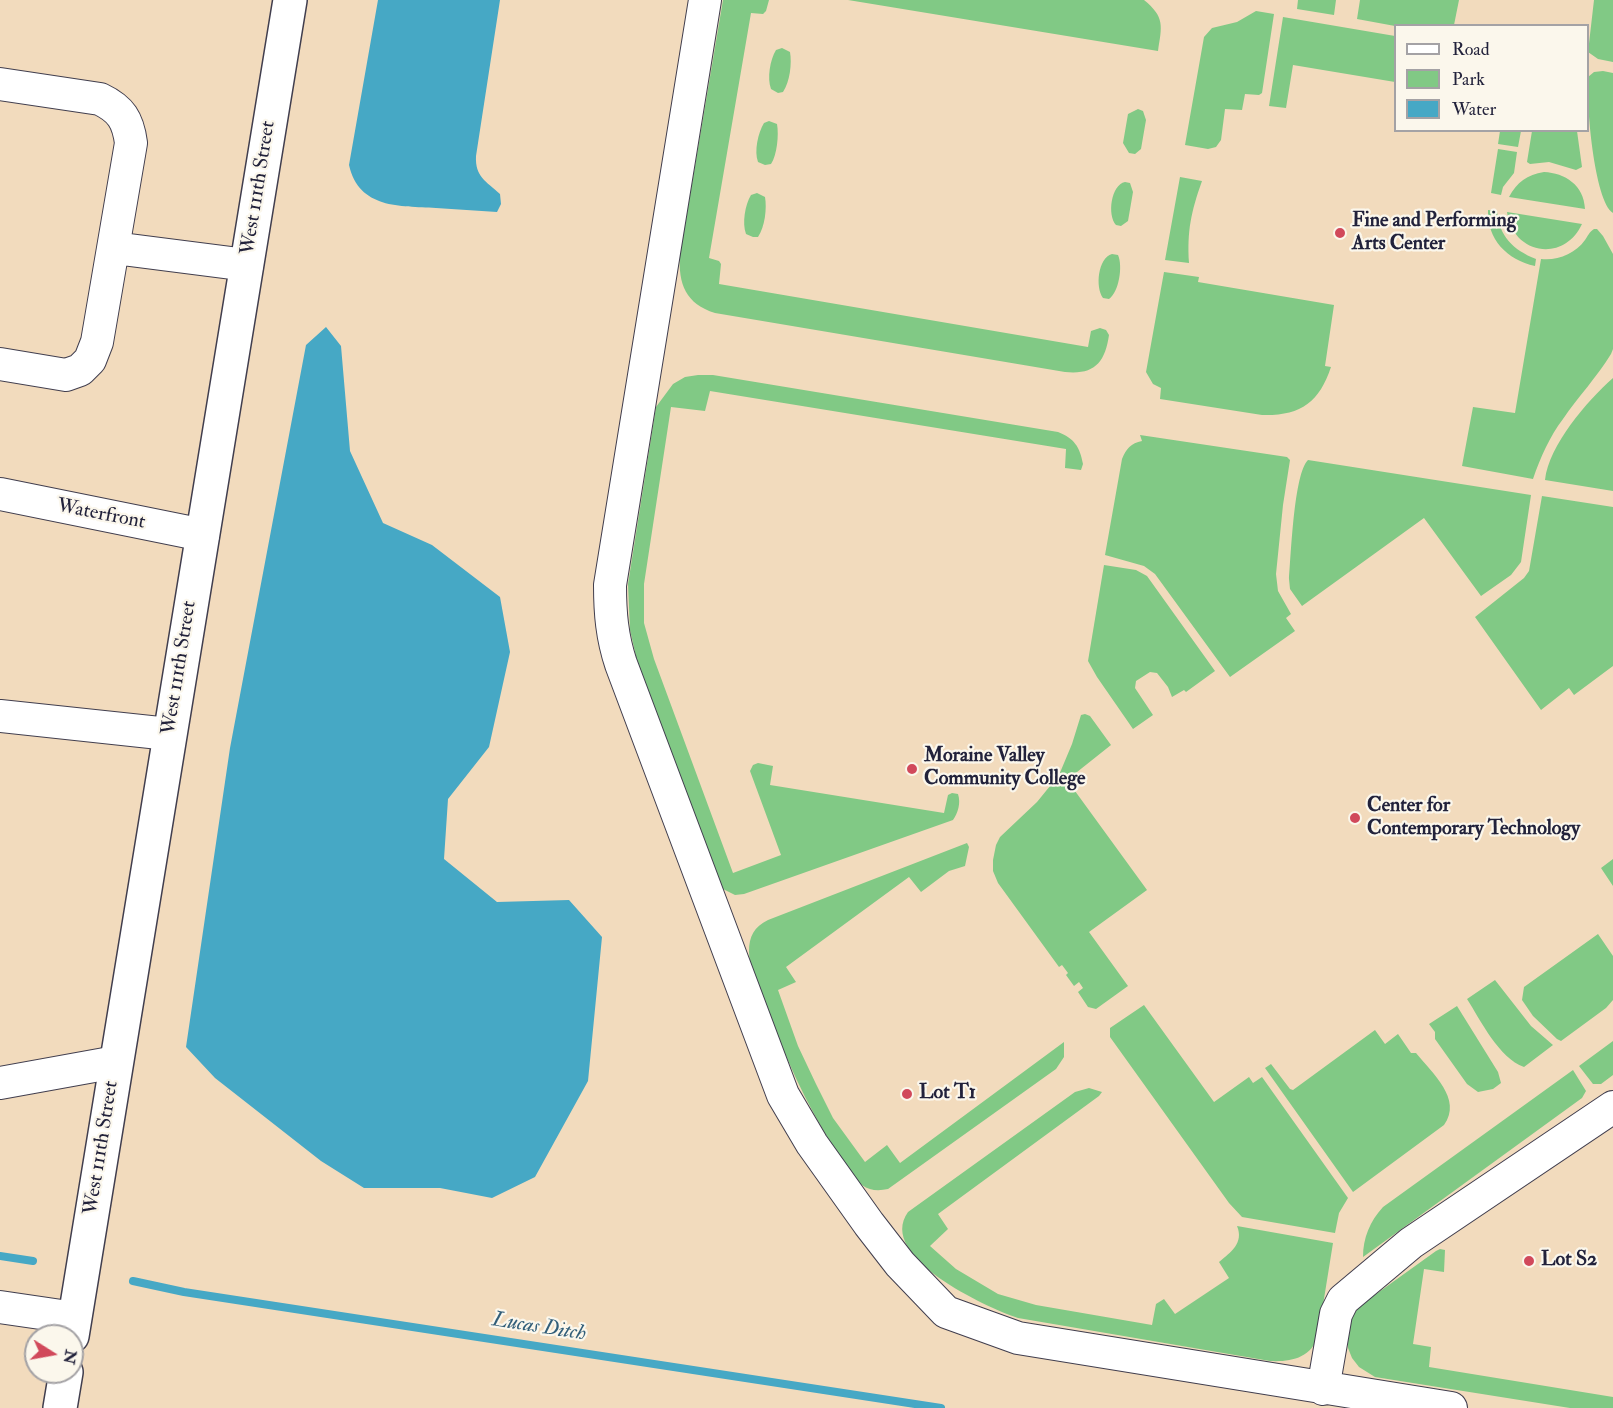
<!DOCTYPE html>
<html>
<head>
<meta charset="utf-8">
<style>
  body { margin:0 }
  #map { position:relative; width:1613px; height:1408px; overflow:hidden; background:#f2dbbd; font-family:"IM FELL Double Pica",serif }
  canvas { display:block }
  .legend { position:absolute; left:1394px; top:24px; width:195px; height:108px; box-sizing:border-box; background:#fbf7ec; border:2px solid #a4a2a5; margin:0; padding:8px 10px; list-style:none; font-size:18px; color:#22223b }
  .legend li { display:flex; align-items:center; gap:12px; height:30px }
  .legend b { width:30px; border:2px solid #a4a2a5 }
  .north { position:absolute; left:24px; top:1324px; width:60px; height:60px; box-sizing:border-box; background:#fbf7ec; border:2px solid #a4a2a5; border-radius:50%; rotate:101deg; font-size:16px; font-weight:700; line-height:24px; text-align:center; color:#22223b }
  .north::after { content:''; display:block; margin:auto; width:21px; height:27px; background:#d1495b; clip-path:polygon(50% 0,100% 100%,50% 72%,0 100%) }
</style>
</head>
<body>
<div id="map">
<canvas width="1613" height="1408"></canvas>
<ul class="legend">
<li><b style="height:8px;background:#fff"></b>Road</li>
<li><b style="height:16px;background:#81c985"></b>Park</li>
<li><b style="height:16px;background:#46a8c5"></b>Water</li>
</ul>
<div class="north">N</div>
</div>
<script>
const c = document.querySelector('canvas').getContext('2d');
c.lineJoin = 'round';
function fillPath(path, color) { c.fillStyle = color; c.fill(path, 'evenodd'); }
function stroke(path, color, width, dash) { c.strokeStyle = color; c.lineWidth = width; c.lineCap = dash ? 'butt' : 'round'; c.setLineDash(dash || []); c.stroke(path); }
function label(font, color, halo, rows, align = 'center') {
  c.font = font + ' "IM FELL Double Pica",serif'; c.lineWidth = 4.5; c.setLineDash([]); c.textBaseline = 'middle'; c.strokeStyle = halo; c.fillStyle = color; for (const [text, x, y, turn = 0] of rows) {
    c.save(); c.translate(x, y); c.rotate((+turn || 0) * Math.PI / 180); c.textAlign = isNaN(turn) ? turn : align; if (halo) c.strokeText(text, 0, 0); c.fillText(text, 0, 0); c.restore();
  }
}
fillPath(new Path2D(`
  M 723,0 L 769,0 L 766,11 L 763,14 L 751,13 L 709,258 L 719,261 L 721,264 L 719,284 L 1088,347 L 1091,331 L 1100,328 L 1106,330 L 1109,335 C 1105,363 1094,375 1065,372 L 715,313 C 686,304 678,284 680,255 Z
  M 848,0 L 1144,0 C 1165,17 1162,26 1158,51 Z
  M 1298,0 L 1336,0 L 1334,15 L 1297,9 Z
  M 1360,0 L 1459,0 L 1454,25 L 1395,26 L 1357,19 Z
  M 1594,0 L 1613,0 L 1613,62 L 1598,59 L 1588,52 Z
  M 1256,11 L 1274,14 L 1262,93 L 1259,95 L 1245,94 L 1242,110 L 1225,109 L 1221,140 L 1216,147 L 1208,149 L 1185,145 L 1204,37 L 1212,28 L 1237,22 Z
  M 1283,17 L 1395,36 L 1395,82 L 1293,65 L 1286,108 L 1269,106 Z
  M 782,48 L 790,52 C 792,63 790,82 783,92 L 778,93 L 771,89 C 767,78 770,60 776,50 Z
  M 1603,71 L 1613,73 L 1613,213 C 1594,201 1586,101 1588,77 L 1594,72 Z
  M 1138,109 L 1143,111 L 1146,120 L 1141,149 L 1135,154 L 1129,153 L 1123,143 L 1128,114 Z
  M 769,121 L 777,124 C 779,135 777,155 771,164 L 765,165 L 758,162 C 754,151 758,133 764,123 Z
  M 1500,131 L 1521,131 L 1518,147 L 1498,144 Z
  M 1532,131 L 1577,131 L 1582,167 L 1576,170 L 1549,162 L 1530,164 L 1527,162 Z
  M 1498,149 L 1517,152 L 1514,173 L 1503,187 L 1501,195 L 1491,193 Z
  M 1544,172 C 1565,173 1584,185 1585,209 L 1509,197 C 1517,182 1527,175 1544,172 Z
  M 1180,177 L 1202,181 C 1191,212 1187,231 1189,263 L 1165,260 Z
  M 1125,182 L 1130,183 L 1133,192 L 1128,221 L 1121,226 L 1116,225 C 1107,215 1111,185 1125,182 Z
  M 757,193 L 765,197 C 767,208 765,227 758,237 L 753,237 L 746,234 C 742,223 745,205 751,195 Z
  M 1488,210 L 1497,211 C 1499,236 1513,250 1536,259 L 1535,266 C 1507,260 1487,239 1488,210 Z
  M 1507,212 L 1582,224 C 1564,263 1513,255 1507,212 Z
  M 1594,229 L 1597,229 L 1603,236 L 1613,254 L 1613,349 L 1611,354 C 1597,377 1578,397 1563,419 C 1550,436 1540,458 1533,479 L 1462,466 L 1473,407 L 1515,413 L 1541,259 C 1557,261 1575,254 1585,240 C 1588,236 1589,232 1594,229 Z
  M 1112,254 L 1118,255 C 1123,266 1119,292 1109,299 L 1103,298 C 1095,287 1098,258 1112,254 Z
  M 1164,272 L 1199,277 L 1198,282 L 1334,305 L 1325,366 L 1331,367 C 1319,403 1300,416 1262,415 L 1160,399 L 1161,388 L 1153,384 L 1146,372 Z
  M 698,375 L 713,375 L 1058,432 C 1074,438 1080,447 1083,464 L 1081,470 L 1065,468 L 1066,449 L 710,391 L 705,411 L 671,407 L 644,584 L 644,623 L 654,659 L 733,873 L 781,855 L 750,771 L 753,765 L 758,763 L 773,766 L 770,785 L 944,813 L 948,795 L 952,793 L 958,794 C 961,803 958,813 953,820 L 744,894 L 735,895 L 721,888 L 637,661 L 630,630 L 628,584 L 656,407 L 673,384 L 685,377 Z
  M 1613,378 L 1613,491 L 1545,480 C 1549,445 1587,401 1613,378 Z
  M 1140,435 L 1287,457 L 1290,460 L 1283,505 L 1276,574 L 1278,591 L 1291,614 L 1286,618 L 1295,631 L 1230,677 L 1155,574 L 1144,566 L 1105,555 L 1122,459 C 1126,449 1131,443 1142,441 Z
  M 1308,460 L 1531,495 L 1521,562 L 1511,575 L 1481,596 L 1424,518 L 1302,606 L 1290,589 L 1289,579 C 1291,556 1294,473 1308,460 Z
  M 1542,496 L 1613,507 L 1613,666 L 1574,695 L 1569,688 L 1541,710 L 1475,617 L 1524,578 L 1529,571 Z
  M 1104,565 L 1136,570 L 1147,576 L 1215,671 L 1186,692 L 1184,690 L 1172,697 L 1168,687 L 1157,673 L 1150,672 L 1136,681 L 1135,688 L 1153,715 L 1133,729 L 1097,677 L 1088,661 Z
  M 1085,714 L 1090,716 L 1111,745 L 1067,780 L 1147,890 L 1089,932 L 1128,986 L 1096,1009 L 1088,1007 L 1078,992 L 1083,988 L 1079,982 L 1074,986 L 1066,975 L 1068,973 L 1062,965 L 1059,967 L 998,883 L 993,871 L 993,860 L 996,845 L 1000,837 L 1037,802 L 1059,775 L 1072,744 L 1081,715 Z
  M 967,843 L 969,847 L 965,866 L 949,871 L 921,892 L 909,877 L 786,967 L 796,982 L 778,990 L 798,1046 L 816,1084 L 833,1118 L 865,1162 L 887,1145 L 900,1163 L 1064,1042 L 1064,1057 L 1056,1069 L 888,1189 C 879,1191 870,1191 862,1185 C 851,1177 845,1163 837,1152 C 805,1104 784,1054 764,1000 C 759,985 749,968 749,952 C 749,936 754,927 768,920 Z
  M 1613,859 L 1613,886 L 1601,868 Z
  M 1598,934 L 1613,956 L 1613,1000 L 1606,1008 L 1561,1041 L 1557,1039 L 1533,1016 L 1522,1000 L 1524,987 Z
  M 1495,980 L 1531,1026 L 1553,1045 L 1524,1067 C 1499,1058 1481,1021 1467,999 Z
  M 1144,1005 L 1214,1102 L 1249,1077 L 1253,1083 L 1262,1077 L 1348,1198 L 1339,1213 L 1335,1233 L 1242,1217 L 1229,1203 L 1110,1037 L 1110,1028 Z
  M 1457,1006 L 1498,1072 L 1501,1083 L 1493,1089 L 1478,1092 L 1467,1084 L 1435,1039 L 1435,1032 L 1429,1024 Z
  M 1375,1030 L 1385,1044 L 1398,1034 L 1411,1053 L 1416,1053 C 1432,1073 1463,1099 1444,1125 L 1353,1192 L 1265,1068 L 1271,1064 L 1290,1089 L 1293,1090 Z
  M 1613,1041 L 1613,1075 L 1601,1084 L 1593,1084 L 1579,1066 Z
  M 1573,1070 L 1586,1091 L 1582,1098 L 1363,1257 C 1363,1238 1370,1221 1383,1207 Z
  M 1089,1088 L 1102,1092 L 1099,1096 L 938,1214 L 948,1229 L 930,1246 L 956,1269 L 998,1294 L 1036,1305 L 1152,1325 L 1156,1304 L 1164,1299 L 1175,1314 L 1229,1278 L 1219,1262 C 1231,1252 1244,1243 1237,1226 L 1333,1243 L 1318,1336 C 1311,1358 1291,1362 1270,1361 L 1018,1318 C 986,1307 876,1257 908,1212 L 1075,1092 Z
  M 1440,1249 L 1445,1250 L 1444,1272 L 1424,1269 L 1413,1344 L 1431,1347 L 1429,1367 L 1613,1397 L 1613,1408 L 1570,1408 L 1375,1377 L 1359,1367 L 1352,1358 L 1348,1348 L 1348,1337 L 1353,1314 L 1365,1302 L 1436,1251 Z`), '#81c985');
fillPath(new Path2D(`
  M 378,0 L 500,0 L 476,156 C 475,177 486,181 500,194 L 501,204 L 497,212 C 477,211 456,209 436,208 C 400,206 359,209 349,165 Z
  M 326,327 L 341,346 L 350,451 L 383,523 L 432,545 L 500,597 L 510,652 L 489,747 L 448,799 L 444,859 L 497,902 L 569,900 L 602,937 L 588,1081 L 535,1177 L 492,1198 L 440,1188 L 364,1188 L 321,1161 L 215,1078 L 186,1047 L 230,748 L 306,345 Z`), '#46a8c5');
stroke(new Path2D(`
  M 0,1256 L 33,1261
  M 133,1281 L 184,1292 L 941,1408`), '#46a8c5', 8);
const minor = new Path2D(`
  M 705,0 L 610,585 C 610,613 612,637 621,664 L 783,1095 L 812,1144 L 869,1224 L 900,1264 L 946,1312 L 1018,1338 L 1451,1408
  M 0,84 L 100,99 C 121,109 128,120 131,143 L 97,342 L 90,360 L 80,370 L 66,375 L 0,364
  M 114,248 L 247,265
  M 0,494 L 203,535
  M 0,716 L 169,734
  M 0,1083 L 116,1062
  M 0,1307 L 75,1318
  M 1323,1389 L 1336,1314 L 1343,1300 L 1411,1243 L 1613,1107`);
const major = new Path2D(`
  M 72,1336 L 290,0
  M 60,1408 L 66,1372`);
stroke(minor, '#413e4e', 34);
stroke(major, '#413e4e', 36);
stroke(minor, '#fff', 32);
stroke(major, '#fff', 33);
for (const [x, y, r, color] of [
  [1340,233,6,"#d1495b"],
  [912,769,6,"#d1495b"],
  [1355,818,6,"#d1495b"],
  [907,1094,6,"#d1495b"],
  [1529,1261,6,"#d1495b"]
]) { const dot = new Path2D(); dot.arc(x, y, r, 0, 2 * Math.PI); c.fillStyle = color; c.fill(dot); stroke(dot, '#fbf7ec', 2); }
label('20px', '#22223b', '#fbf7ec', [
  ["West 111th Street",259,188,-81],
  ["Waterfront",101,515,11],
  ["West 111th Street",180,668,-81],
  ["West 111th Street",102,1148,-81]
]);
label('bold 20px', '#22223b', '#fbf7ec', [
  ["Fine and Performing",1352,222],
  ["Arts Center",1352,245],
  ["Moraine Valley",924,757],
  ["Community College",924,780],
  ["Center for",1367,807],
  ["Contemporary Technology",1367,830],
  ["Lot T1",919,1094],
  ["Lot S2",1541,1261]
], 'left');
label('italic 21px', '#325e79', '#fbf7ec', [
  ["Lucas Ditch",539,1328,9]
]);
</script>
</body>
</html>
